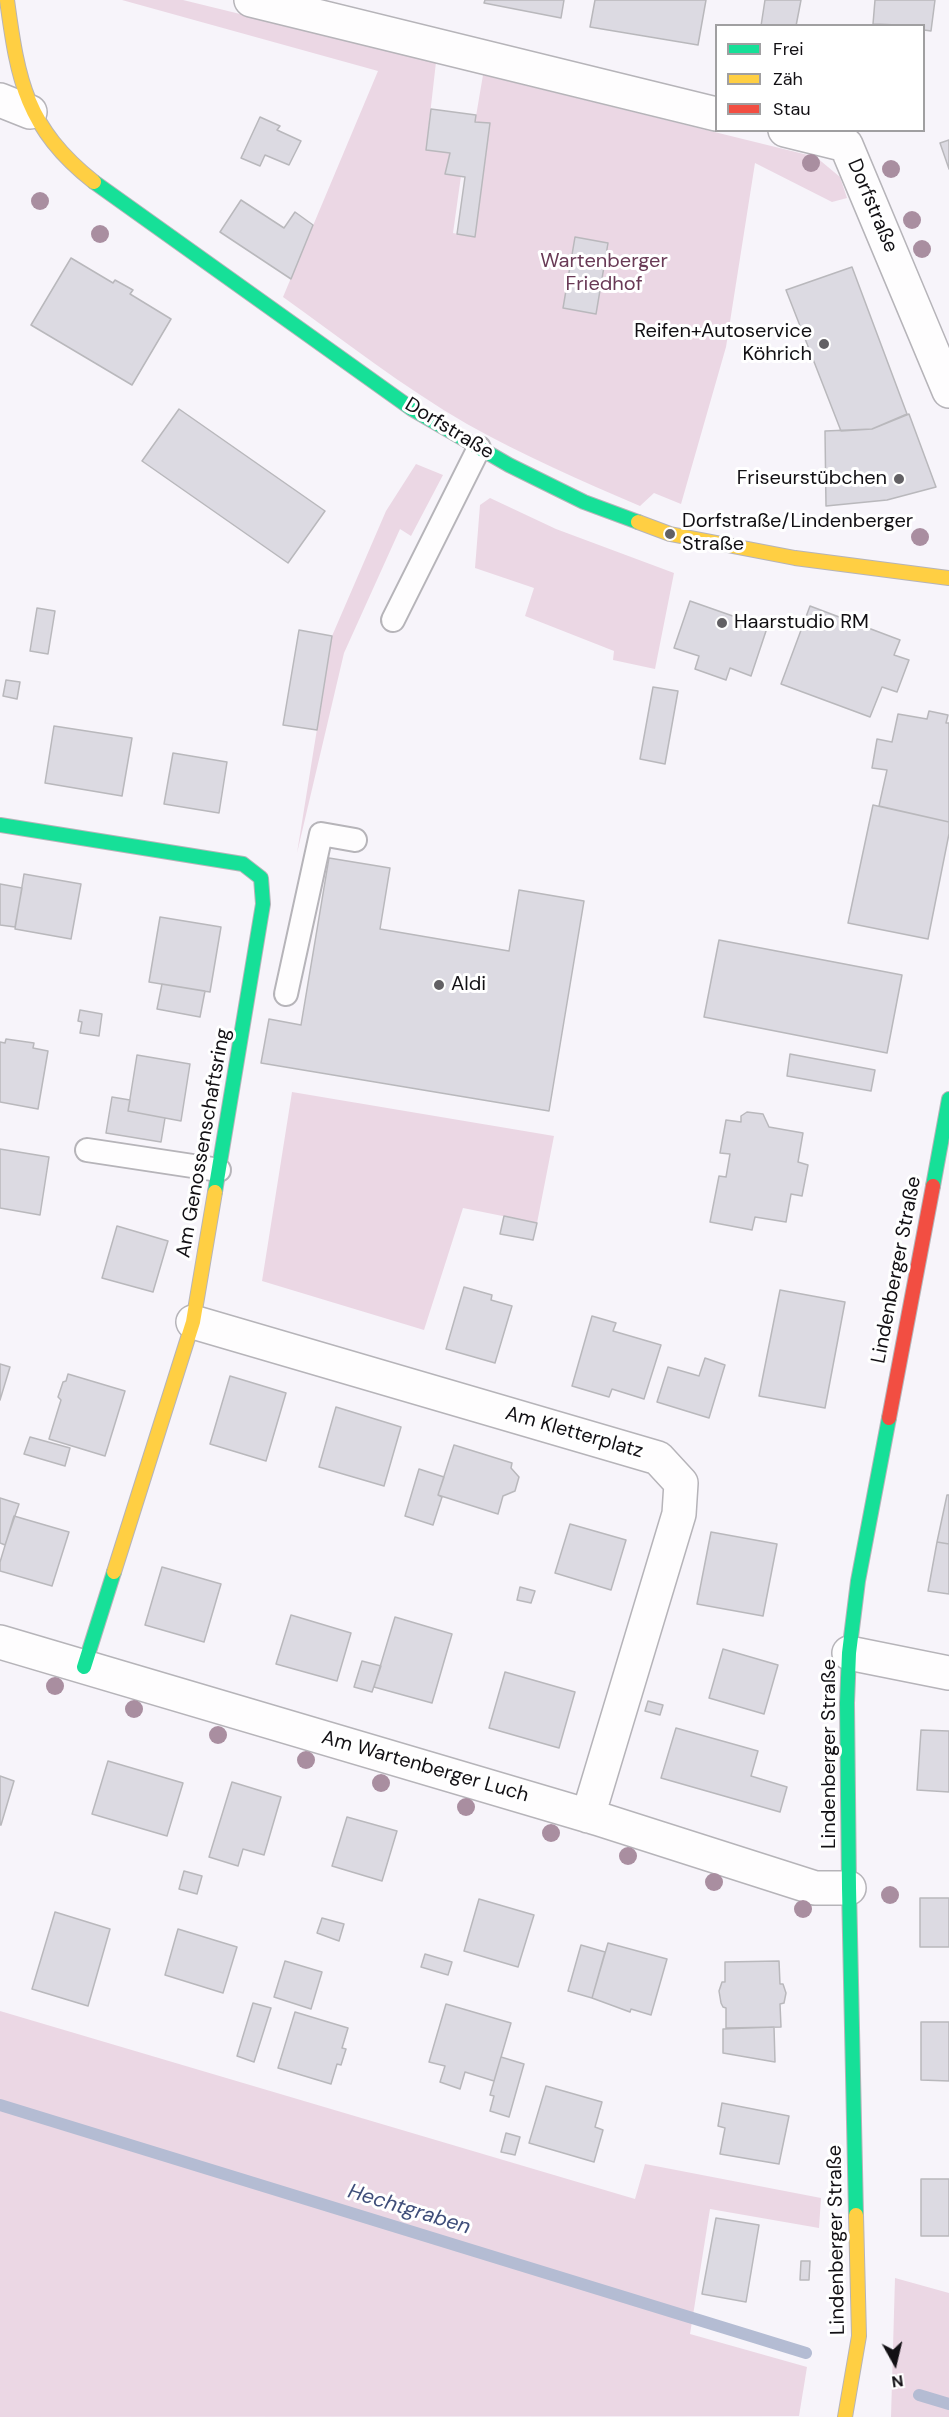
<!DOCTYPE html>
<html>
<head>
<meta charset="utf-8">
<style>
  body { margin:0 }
  #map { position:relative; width:949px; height:2417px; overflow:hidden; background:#f7f4fa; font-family:"DM Sans",sans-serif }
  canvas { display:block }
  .legend { position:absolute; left:715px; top:24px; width:210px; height:108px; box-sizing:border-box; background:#fff; border:2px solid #a09fa1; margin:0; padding:8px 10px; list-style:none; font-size:18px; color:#121014 }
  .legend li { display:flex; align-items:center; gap:12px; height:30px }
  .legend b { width:30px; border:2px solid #a09fa1 }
  .north { position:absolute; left:865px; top:2333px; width:60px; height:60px; -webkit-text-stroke:4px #fff; paint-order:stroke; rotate:172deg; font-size:16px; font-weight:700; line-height:24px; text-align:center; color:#121014 }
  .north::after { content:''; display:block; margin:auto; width:21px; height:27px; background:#121014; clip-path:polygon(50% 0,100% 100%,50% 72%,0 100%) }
</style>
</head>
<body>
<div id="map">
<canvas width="949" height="2417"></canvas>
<ul class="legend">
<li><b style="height:8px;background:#16e098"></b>Frei</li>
<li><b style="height:8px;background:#ffcf43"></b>Zäh</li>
<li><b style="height:8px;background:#f24e42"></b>Stau</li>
</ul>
<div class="north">N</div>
</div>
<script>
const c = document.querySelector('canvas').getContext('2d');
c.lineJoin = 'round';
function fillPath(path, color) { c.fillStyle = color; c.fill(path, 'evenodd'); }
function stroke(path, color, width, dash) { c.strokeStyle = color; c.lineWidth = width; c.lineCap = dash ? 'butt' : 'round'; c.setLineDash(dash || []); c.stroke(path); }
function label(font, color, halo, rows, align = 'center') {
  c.font = font + ' "DM Sans",sans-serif'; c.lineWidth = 6; c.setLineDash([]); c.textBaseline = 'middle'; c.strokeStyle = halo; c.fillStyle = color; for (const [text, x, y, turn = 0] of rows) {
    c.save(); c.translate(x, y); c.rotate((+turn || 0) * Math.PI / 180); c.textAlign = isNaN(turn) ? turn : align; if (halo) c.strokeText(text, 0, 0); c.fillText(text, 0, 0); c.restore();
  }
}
fillPath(new Path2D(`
  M 122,0 L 183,0 L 436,62 L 426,150 L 450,153 L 461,176 L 453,233 L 475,237 L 490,124 L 475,122 L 483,75 L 816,157 L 840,177 L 847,198 L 832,202 L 755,163 L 726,347 L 681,504 L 654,493 L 640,506 C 581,481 523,455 467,424 C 403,387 343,340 283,297 L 378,71 Z
  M 416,464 L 443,475 L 411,536 L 400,529 L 344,653 L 297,853 L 332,636 L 386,511 Z
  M 490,498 L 556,529 L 674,573 L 655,669 L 613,660 L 614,651 L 525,616 L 534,588 L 475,568 L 480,505 Z
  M 292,1092 L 554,1136 L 537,1223 L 463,1208 L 424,1330 L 262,1281 Z
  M 0,2011 L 635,2199 L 645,2164 L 821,2198 L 819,2228 L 710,2209 L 690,2334 L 807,2367 L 799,2416 L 0,2417 Z
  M 895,2278 L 949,2293 L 949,2417 L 891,2417 Z`), '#ebd7e4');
stroke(new Path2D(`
  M 0,2105 L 806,2353
  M 919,2395 L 949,2404`), '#b4bcd3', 12);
const building = new Path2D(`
  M 485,0 L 564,0 L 561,18 L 484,3 Z
  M 595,0 L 706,0 L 698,45 L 590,27 Z
  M 765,0 L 801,0 L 796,26 L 761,26 Z
  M 875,0 L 935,0 L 931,31 L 924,30 L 924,26 L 873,24 Z
  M 431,109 L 476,115 L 475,122 L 490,123 L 475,237 L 457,234 L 465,177 L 445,174 L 450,153 L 426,150 Z
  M 260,117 L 280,126 L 277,130 L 301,141 L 289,165 L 265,155 L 260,166 L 241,158 Z
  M 949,140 L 949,169 L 940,143 Z
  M 241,200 L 284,228 L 295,212 L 313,225 L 291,279 L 220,232 Z
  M 575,237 L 608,243 L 596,314 L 563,308 Z
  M 71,258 L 113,283 L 115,280 L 133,290 L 130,294 L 171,319 L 132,385 L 31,325 Z
  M 852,267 L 907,414 L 872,429 L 841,431 L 786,290 Z
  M 179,409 L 325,511 L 288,563 L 142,461 Z
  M 909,414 L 936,487 L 887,500 L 826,506 L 825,431 L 872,429 Z
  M 690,601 L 767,628 L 751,676 L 730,668 L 726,680 L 695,669 L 699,656 L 674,648 Z
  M 810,606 L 900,640 L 894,655 L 909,660 L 897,692 L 882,687 L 870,717 L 781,684 Z
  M 37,608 L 55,611 L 48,654 L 30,651 Z
  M 299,630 L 332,636 L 317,730 L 283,725 Z
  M 6,680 L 20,682 L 17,699 L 3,696 Z
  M 653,687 L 678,691 L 665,764 L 640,759 Z
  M 929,711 L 948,715 L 946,723 L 949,723 L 949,822 L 879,806 L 887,770 L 872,768 L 877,739 L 892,742 L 898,714 L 927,719 Z
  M 54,726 L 132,738 L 122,796 L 45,783 Z
  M 173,753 L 227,762 L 219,813 L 164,804 Z
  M 873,805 L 949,822 L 949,834 L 928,939 L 848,923 Z
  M 329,858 L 390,868 L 380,929 L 509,951 L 519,890 L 584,901 L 549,1111 L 261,1063 L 269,1019 L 301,1025 Z
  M 24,874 L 81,884 L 71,939 L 15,929 Z
  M 0,884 L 22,888 L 15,927 L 0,925 Z
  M 160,917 L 221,927 L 210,992 L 149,982 Z
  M 719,940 L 902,975 L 887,1053 L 704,1017 Z
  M 162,984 L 205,991 L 200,1017 L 157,1009 Z
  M 80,1010 L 102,1014 L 99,1036 L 80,1033 L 82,1022 L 78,1021 Z
  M 6,1039 L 34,1043 L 33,1048 L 48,1051 L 38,1109 L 0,1102 L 0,1042 L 5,1043 Z
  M 790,1054 L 875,1070 L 871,1091 L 787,1076 Z
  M 137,1055 L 190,1064 L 181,1121 L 128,1111 Z
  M 112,1097 L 130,1100 L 128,1111 L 165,1118 L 161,1142 L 106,1133 Z
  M 747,1112 L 763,1114 L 769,1127 L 803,1133 L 798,1162 L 808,1165 L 802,1196 L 791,1194 L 786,1222 L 755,1217 L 752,1230 L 710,1222 L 719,1176 L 726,1177 L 730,1154 L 720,1153 L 726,1120 L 741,1122 L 741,1116 Z
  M 0,1149 L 49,1157 L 40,1215 L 0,1208 Z
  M 504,1216 L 537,1223 L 533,1240 L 500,1234 Z
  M 117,1226 L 168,1241 L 153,1292 L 102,1278 Z
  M 464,1287 L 492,1295 L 491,1300 L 512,1306 L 495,1363 L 446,1349 Z
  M 780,1290 L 845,1302 L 825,1408 L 759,1396 Z
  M 592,1316 L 616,1323 L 613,1331 L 661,1345 L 644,1399 L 612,1389 L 609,1397 L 572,1386 Z
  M 705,1358 L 725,1365 L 709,1418 L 657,1402 L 668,1367 L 699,1376 Z
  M 0,1364 L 10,1367 L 0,1400 Z
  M 68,1374 L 125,1391 L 105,1456 L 49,1439 L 61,1400 L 58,1397 L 63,1382 L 66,1381 Z
  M 230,1376 L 286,1393 L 266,1461 L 210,1444 Z
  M 336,1407 L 401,1427 L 384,1486 L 319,1467 Z
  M 30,1437 L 70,1448 L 65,1466 L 24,1454 Z
  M 454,1445 L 512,1463 L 511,1468 L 519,1477 L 515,1491 L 503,1496 L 498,1514 L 438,1495 Z
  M 419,1469 L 444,1477 L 438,1495 L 442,1497 L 433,1525 L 405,1516 Z
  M 947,1495 L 949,1495 L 949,1544 L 937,1542 Z
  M 0,1498 L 19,1504 L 5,1545 L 0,1543 Z
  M 14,1516 L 69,1532 L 52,1586 L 0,1571 L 0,1562 Z
  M 570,1524 L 626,1540 L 611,1590 L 555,1573 Z
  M 711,1532 L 777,1544 L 763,1616 L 697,1604 Z
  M 937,1542 L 949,1544 L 949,1594 L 928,1591 Z
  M 162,1567 L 221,1584 L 204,1642 L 145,1625 Z
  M 520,1587 L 535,1591 L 531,1603 L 517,1600 Z
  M 291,1615 L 351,1633 L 337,1681 L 276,1664 Z
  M 395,1617 L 452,1634 L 432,1703 L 374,1687 Z
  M 723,1649 L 778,1665 L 764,1714 L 709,1698 Z
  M 362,1661 L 381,1666 L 372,1692 L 354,1687 Z
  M 505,1672 L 575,1692 L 559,1748 L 489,1728 Z
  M 648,1701 L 663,1705 L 660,1715 L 645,1711 Z
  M 676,1728 L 758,1751 L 751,1776 L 787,1787 L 780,1812 L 661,1778 Z
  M 921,1730 L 949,1731 L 949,1792 L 917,1790 Z
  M 108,1761 L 183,1783 L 167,1836 L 92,1814 Z
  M 0,1776 L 14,1781 L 1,1825 L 0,1825 Z
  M 232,1782 L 281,1797 L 264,1855 L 243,1849 L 238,1866 L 209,1857 Z
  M 347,1817 L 397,1831 L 382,1881 L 332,1866 Z
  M 184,1871 L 202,1876 L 197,1894 L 179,1889 Z
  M 920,1898 L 949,1898 L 949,1947 L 920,1947 Z
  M 479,1899 L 534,1915 L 518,1967 L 464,1951 Z
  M 55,1912 L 110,1929 L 88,2006 L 32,1989 Z
  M 322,1918 L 344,1924 L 339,1941 L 317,1933 Z
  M 178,1929 L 237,1947 L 223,1993 L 165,1975 Z
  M 608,1943 L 667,1959 L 651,2015 L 631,2009 L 630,2012 L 592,1998 Z
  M 581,1945 L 605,1952 L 592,1998 L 568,1991 Z
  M 425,1954 L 452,1962 L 448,1975 L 421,1967 Z
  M 285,1961 L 322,1972 L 311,2009 L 274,1997 Z
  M 779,1961 L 780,1984 L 783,1984 L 786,1993 L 784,2003 L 780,2004 L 781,2027 L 726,2028 L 726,2008 L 723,2007 L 721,2003 L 719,1991 L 722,1982 L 725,1982 L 725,1962 Z
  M 253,2003 L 271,2008 L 254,2062 L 237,2056 Z
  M 446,2004 L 511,2023 L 494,2081 L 465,2072 L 460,2089 L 440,2082 L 445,2066 L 429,2062 Z
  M 295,2012 L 348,2028 L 342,2048 L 346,2049 L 341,2065 L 337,2064 L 331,2084 L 278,2068 Z
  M 921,2022 L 949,2022 L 949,2081 L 921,2080 Z
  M 774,2027 L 775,2062 L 723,2053 L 723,2029 Z
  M 501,2057 L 524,2064 L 509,2117 L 490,2111 L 494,2096 L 490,2095 Z
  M 546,2086 L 602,2102 L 595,2127 L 603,2130 L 594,2162 L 529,2143 Z
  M 722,2103 L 789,2116 L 779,2164 L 720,2154 L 725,2128 L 718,2126 Z
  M 506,2133 L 520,2137 L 515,2155 L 501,2152 Z
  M 921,2179 L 949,2179 L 949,2236 L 921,2236 Z
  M 716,2218 L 759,2225 L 746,2302 L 702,2294 Z
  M 801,2261 L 810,2261 L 809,2280 L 800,2280 Z`);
fillPath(building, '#dcdae2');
stroke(building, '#b9b8bc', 1.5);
const lane = new Path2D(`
  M 393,620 L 479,448
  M 286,994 L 321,834 L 355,840
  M 87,1150 L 219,1170`);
const street = new Path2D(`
  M 251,0 L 716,114
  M 0,100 L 30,112
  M 785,130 L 846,145 L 949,391
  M 193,1322 L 658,1458 L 681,1483 L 679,1514 L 588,1816
  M 0,1642 L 599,1819 L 815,1888 L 849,1888
  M 849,1653 L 949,1673`);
const fast = new Path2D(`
  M 94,182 L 412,409 L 509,465 L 584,502 L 638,522
  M 0,825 L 243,864 L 261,878 L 263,904 L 215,1192
  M 933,1186 L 949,1099
  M 84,1667 L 114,1572
  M 856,2215 L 849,1888 L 847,1703 L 849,1653 L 858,1581 L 889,1418`);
const slow = new Path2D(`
  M 7,0 C 18,81 26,128 94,182
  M 638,522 L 670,534 L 795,558 L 949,578
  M 114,1572 L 193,1322 L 215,1192
  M 845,2417 L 859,2336 L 856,2215`);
const jam = new Path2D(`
  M 889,1418 L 933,1186`);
stroke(lane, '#b6b4b9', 26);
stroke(street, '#b6b4b9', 36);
stroke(fast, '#b6b4b9', 16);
stroke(slow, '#b6b4b9', 16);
stroke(jam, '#b6b4b9', 16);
stroke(lane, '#fefdfe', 22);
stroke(street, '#fefdfe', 33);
stroke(fast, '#16e098', 14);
stroke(slow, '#ffcf43', 14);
stroke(jam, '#f24e42', 14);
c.fillStyle = '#a98ea0';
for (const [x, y] of [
  [811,163],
  [891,169],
  [40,201],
  [912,220],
  [100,234],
  [922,249],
  [920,537],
  [55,1686],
  [134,1709],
  [218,1735],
  [306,1760],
  [381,1783],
  [466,1807],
  [551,1833],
  [628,1856],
  [714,1882],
  [890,1895],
  [803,1909]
]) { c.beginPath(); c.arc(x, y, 9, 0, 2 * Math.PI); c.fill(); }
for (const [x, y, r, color] of [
  [824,344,6,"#626064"],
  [899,479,6,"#626064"],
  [670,534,6,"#626064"],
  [722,623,6,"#626064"],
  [439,985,6,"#626064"]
]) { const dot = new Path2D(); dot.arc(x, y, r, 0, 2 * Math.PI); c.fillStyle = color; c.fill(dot); stroke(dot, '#fff', 2); }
label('20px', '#121014', '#fff', [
  ["Dorfstraße",872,206,67],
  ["Dorfstraße",449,429,31],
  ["Am Genossenschaftsring",204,1143,-80],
  ["Lindenberger Straße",897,1270,-79],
  ["Am Kletterplatz",574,1433,16],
  ["Lindenberger Straße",830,1754,-90],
  ["Am Wartenberger Luch",425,1767,16],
  ["Lindenberger Straße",837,2240,-91]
]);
label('20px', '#693a56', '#fff', [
  ["Wartenberger",604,262],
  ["Friedhof",604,285]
]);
label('20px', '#121014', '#fff', [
  ["Reifen+Autoservice",812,332,"right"],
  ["Köhrich",812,355,"right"],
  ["Friseurstübchen",887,479,"right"],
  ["Dorfstraße/Lindenberger",682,522],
  ["Straße",682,545],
  ["Haarstudio RM",734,623],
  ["Aldi",451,985]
], 'left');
label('italic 21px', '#3f4e7a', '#fff', [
  ["Hechtgraben",409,2210,17]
]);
</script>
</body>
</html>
